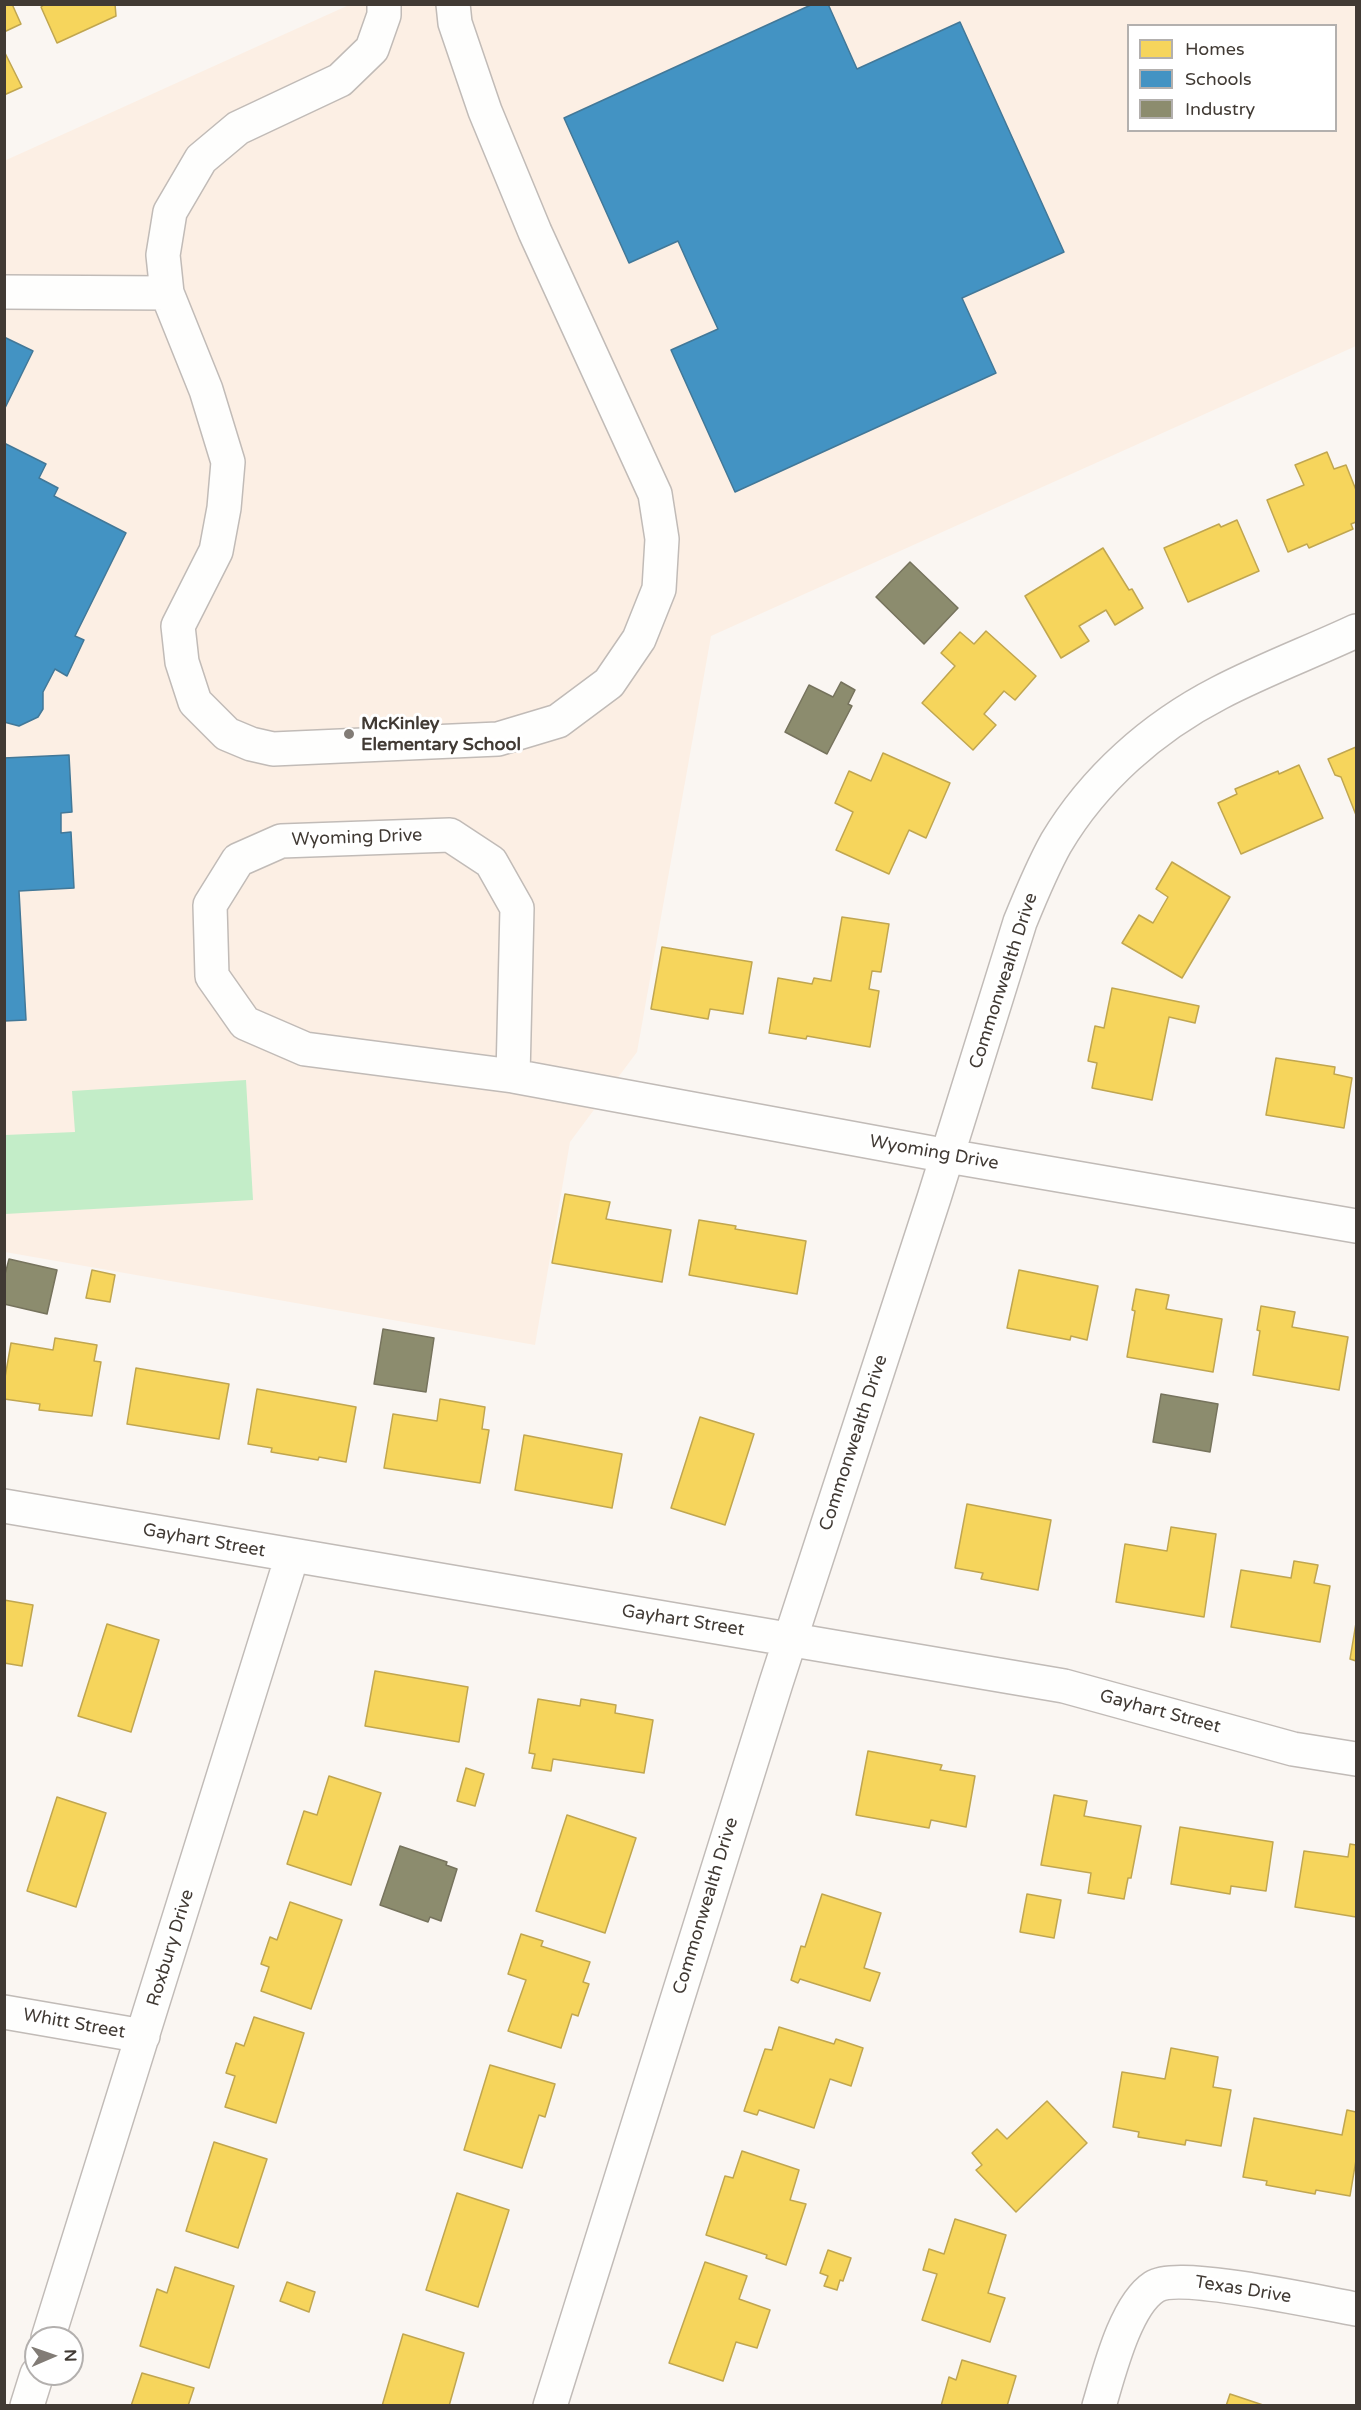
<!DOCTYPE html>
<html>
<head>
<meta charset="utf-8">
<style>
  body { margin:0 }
  #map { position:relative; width:1361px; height:2410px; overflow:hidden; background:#faf6f2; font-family:"Varela Round",sans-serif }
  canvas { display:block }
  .frame { position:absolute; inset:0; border:6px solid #413a34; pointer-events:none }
  .legend { position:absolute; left:1127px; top:24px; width:210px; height:108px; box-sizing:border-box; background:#fff; border:2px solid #b3b0ae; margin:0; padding:8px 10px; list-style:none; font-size:18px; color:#413a34 }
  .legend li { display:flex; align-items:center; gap:12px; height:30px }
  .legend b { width:30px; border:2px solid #b3b0ae }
  .north { position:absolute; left:24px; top:2326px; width:60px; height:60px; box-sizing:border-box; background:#fff; border:2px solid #b3b0ae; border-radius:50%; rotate:88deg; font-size:16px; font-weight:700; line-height:24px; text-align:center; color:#413a34 }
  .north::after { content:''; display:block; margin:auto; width:21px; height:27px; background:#827c76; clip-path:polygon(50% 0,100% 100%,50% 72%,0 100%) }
</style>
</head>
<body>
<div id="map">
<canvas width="1361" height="2410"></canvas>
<div class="frame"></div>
<ul class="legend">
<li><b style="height:16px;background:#f6d55c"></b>Homes</li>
<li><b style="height:16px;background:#4393c3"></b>Schools</li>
<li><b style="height:16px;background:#8c8c6e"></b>Industry</li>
</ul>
<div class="north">N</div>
</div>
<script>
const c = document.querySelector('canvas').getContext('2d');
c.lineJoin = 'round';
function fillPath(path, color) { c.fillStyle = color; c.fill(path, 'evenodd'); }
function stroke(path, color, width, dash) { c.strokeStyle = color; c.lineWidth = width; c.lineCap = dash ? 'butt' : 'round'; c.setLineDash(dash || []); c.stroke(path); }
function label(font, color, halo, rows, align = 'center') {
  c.font = font + ' "Varela Round",sans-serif'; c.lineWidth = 6; c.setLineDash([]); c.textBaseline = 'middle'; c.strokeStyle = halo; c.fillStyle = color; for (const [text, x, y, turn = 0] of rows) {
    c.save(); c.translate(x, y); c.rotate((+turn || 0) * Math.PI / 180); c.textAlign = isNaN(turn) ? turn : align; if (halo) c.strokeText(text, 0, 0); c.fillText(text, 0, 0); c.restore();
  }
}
fillPath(new Path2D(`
  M 349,5 L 1356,5 L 1356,346 L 711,636 L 637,1052 L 570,1142 L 535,1345 L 5,1252 L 4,161 ZM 1128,26 L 1336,26 L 1336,130 L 1128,130 Z`), '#fcefe4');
fillPath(new Path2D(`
  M 246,1080 L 253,1200 L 5,1214 L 5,1135 L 75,1132 L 72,1091 Z`), '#c3edc8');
const homes = new Path2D(`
  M 4,4 L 12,4 L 21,24 L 4,32 Z
  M 115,4 L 116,16 L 57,43 L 41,7 L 45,4 Z
  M 4,51 L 22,87 L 4,95 Z
  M 1327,452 L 1334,469 L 1346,465 L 1356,490 L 1356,522 L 1351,524 L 1353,529 L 1309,548 L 1307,544 L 1288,552 L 1267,500 L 1304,485 L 1295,465 Z
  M 1237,520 L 1259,571 L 1188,602 L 1164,548 L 1219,524 L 1221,527 Z
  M 1103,548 L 1129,590 L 1132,589 L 1143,608 L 1115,625 L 1106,610 L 1079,626 L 1089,641 L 1061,658 L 1025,596 Z
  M 986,631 L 1036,676 L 1015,700 L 1004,691 L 984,714 L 996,725 L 973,750 L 922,703 L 955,666 L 941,653 L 960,632 L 974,644 Z
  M 1356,747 L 1356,815 L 1341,777 L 1335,775 L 1328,759 Z
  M 883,753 L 950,783 L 926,838 L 909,830 L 889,874 L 836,850 L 853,812 L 835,803 L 849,771 L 871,781 Z
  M 1299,765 L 1323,818 L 1241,854 L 1218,803 L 1237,794 L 1235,789 L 1278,771 L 1279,774 Z
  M 1172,862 L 1230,897 L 1182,978 L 1122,943 L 1139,915 L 1153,923 L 1168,897 L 1156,889 Z
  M 842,917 L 889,924 L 881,972 L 872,971 L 869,989 L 879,991 L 870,1047 L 807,1036 L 806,1039 L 769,1033 L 778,978 L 812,984 L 814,978 L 831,981 Z
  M 662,947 L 752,962 L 743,1014 L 710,1009 L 708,1019 L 651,1009 Z
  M 1112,988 L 1199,1006 L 1195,1023 L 1169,1017 L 1152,1100 L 1092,1088 L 1097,1063 L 1088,1061 L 1095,1026 L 1104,1028 Z
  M 1276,1058 L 1335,1067 L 1334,1074 L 1352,1078 L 1344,1128 L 1266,1115 Z
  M 565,1194 L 610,1202 L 606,1219 L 671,1230 L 662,1282 L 552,1263 Z
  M 699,1220 L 736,1226 L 735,1229 L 806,1241 L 797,1294 L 689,1275 Z
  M 92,1270 L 115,1275 L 110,1302 L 86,1298 Z
  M 1019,1270 L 1098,1286 L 1087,1340 L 1071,1336 L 1070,1340 L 1007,1328 Z
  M 1136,1289 L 1169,1295 L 1166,1309 L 1222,1319 L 1213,1372 L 1127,1357 L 1135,1311 L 1132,1310 Z
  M 1261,1306 L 1295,1312 L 1292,1327 L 1348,1337 L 1339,1390 L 1253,1375 L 1260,1331 L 1257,1330 Z
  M 55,1338 L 97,1345 L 94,1361 L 101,1362 L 92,1416 L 39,1410 L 40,1404 L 4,1399 L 4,1383 L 11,1343 L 53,1350 Z
  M 136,1368 L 229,1384 L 219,1439 L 127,1424 Z
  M 257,1389 L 356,1407 L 346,1462 L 319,1457 L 318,1460 L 271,1452 L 272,1448 L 248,1444 Z
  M 440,1399 L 485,1407 L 482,1429 L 489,1430 L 480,1483 L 384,1468 L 393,1414 L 437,1421 Z
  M 700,1417 L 754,1434 L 725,1525 L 671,1508 Z
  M 524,1435 L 622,1454 L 612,1508 L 515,1490 Z
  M 967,1504 L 1051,1520 L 1038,1590 L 981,1579 L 983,1573 L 955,1568 Z
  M 1171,1527 L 1216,1534 L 1204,1617 L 1116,1602 L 1125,1544 L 1167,1551 Z
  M 1294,1561 L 1318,1565 L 1314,1583 L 1330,1586 L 1320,1642 L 1231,1627 L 1241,1570 L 1291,1578 Z
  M 4,1600 L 33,1605 L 22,1666 L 4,1663 Z
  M 1356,1623 L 1356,1661 L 1350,1659 Z
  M 107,1624 L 159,1640 L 131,1732 L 78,1716 Z
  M 375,1671 L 468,1687 L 459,1742 L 365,1726 Z
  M 538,1699 L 580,1706 L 581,1699 L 616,1705 L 615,1713 L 653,1720 L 644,1773 L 553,1759 L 551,1771 L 532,1768 L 535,1754 L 529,1753 Z
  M 868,1751 L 942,1765 L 940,1770 L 975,1776 L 966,1827 L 931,1820 L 929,1828 L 856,1815 Z
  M 466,1768 L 484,1774 L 475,1806 L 457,1801 Z
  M 329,1776 L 381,1793 L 351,1885 L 287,1864 L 304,1811 L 317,1815 Z
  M 1054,1795 L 1087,1801 L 1084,1816 L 1141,1826 L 1131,1878 L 1128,1878 L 1124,1899 L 1088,1893 L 1091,1873 L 1041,1865 Z
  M 57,1797 L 106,1813 L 76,1907 L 27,1891 Z
  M 567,1815 L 636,1838 L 605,1933 L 536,1911 Z
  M 1180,1827 L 1273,1842 L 1266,1891 L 1231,1886 L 1230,1894 L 1171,1884 Z
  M 1350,1844 L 1356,1845 L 1356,1917 L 1295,1907 L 1304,1851 L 1348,1857 Z
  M 822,1894 L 881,1913 L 864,1968 L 880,1973 L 870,2001 L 800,1979 L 798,1983 L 791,1980 L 801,1946 L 805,1947 Z
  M 1027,1894 L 1061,1900 L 1054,1938 L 1020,1932 Z
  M 290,1902 L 342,1920 L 311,2009 L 261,1991 L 269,1967 L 261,1964 L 270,1937 L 277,1940 Z
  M 521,1934 L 543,1941 L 541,1946 L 590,1962 L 583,1982 L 589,1984 L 578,2016 L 572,2014 L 561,2048 L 508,2031 L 526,1980 L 508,1974 Z
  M 254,2017 L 304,2033 L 276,2123 L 225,2107 L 235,2076 L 226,2073 L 236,2043 L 244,2046 Z
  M 779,2027 L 834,2044 L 836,2039 L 863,2048 L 851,2086 L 830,2079 L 814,2128 L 759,2110 L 757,2115 L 744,2111 L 765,2049 L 772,2050 Z
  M 1171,2048 L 1218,2057 L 1213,2087 L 1231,2090 L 1221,2146 L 1186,2140 L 1185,2145 L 1138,2137 L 1139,2132 L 1113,2127 L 1122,2072 L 1165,2079 Z
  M 490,2065 L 555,2084 L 545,2117 L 539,2115 L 522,2168 L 464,2150 Z
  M 1047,2101 L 1087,2143 L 1016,2212 L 976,2170 L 982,2165 L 972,2153 L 997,2129 L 1007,2139 Z
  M 1347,2110 L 1356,2112 L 1356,2160 L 1350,2196 L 1316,2190 L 1315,2194 L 1266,2185 L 1267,2181 L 1243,2177 L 1254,2118 L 1342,2135 Z
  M 214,2142 L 267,2159 L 238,2248 L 186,2231 Z
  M 742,2151 L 799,2170 L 790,2200 L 806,2204 L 786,2265 L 766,2258 L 767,2255 L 706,2235 L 725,2176 L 733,2178 Z
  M 457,2193 L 509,2210 L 478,2307 L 426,2290 Z
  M 955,2219 L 1006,2235 L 988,2293 L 1005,2298 L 990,2342 L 922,2320 L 937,2274 L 923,2270 L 929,2249 L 944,2254 Z
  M 828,2250 L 851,2258 L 843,2281 L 840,2280 L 837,2290 L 824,2286 L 828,2276 L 820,2273 Z
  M 705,2262 L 747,2276 L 739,2299 L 770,2310 L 757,2348 L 736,2342 L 723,2381 L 669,2363 Z
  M 175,2267 L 234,2286 L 209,2368 L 140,2346 L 157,2289 L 167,2293 Z
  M 287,2282 L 315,2292 L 309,2312 L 280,2301 Z
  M 403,2334 L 464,2353 L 449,2406 L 382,2406 Z
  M 962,2360 L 1016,2376 L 1007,2406 L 941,2406 L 949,2377 L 956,2380 Z
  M 142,2373 L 194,2388 L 188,2406 L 131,2406 Z
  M 1230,2394 L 1266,2406 L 1226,2406 Z`);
fillPath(homes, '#f6d55c');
stroke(homes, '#c0a650', 1.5);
const schools = new Path2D(`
  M 813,4 L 828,4 L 857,69 L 960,22 L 1064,252 L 962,298 L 996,373 L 735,492 L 671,350 L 718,329 L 695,279 L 678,241 L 629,263 L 564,118 Z
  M 4,337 L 33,351 L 4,410 Z
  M 4,443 L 46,464 L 39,478 L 58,488 L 54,496 L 126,533 L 75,636 L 84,640 L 67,676 L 55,669 L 43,692 L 43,709 L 38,717 L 19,726 L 4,722 Z
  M 69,755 L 72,812 L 61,813 L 61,833 L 71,832 L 74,888 L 19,891 L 26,1020 L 4,1021 L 4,758 Z`);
fillPath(schools, '#4393c3');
stroke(schools, '#427898', 1.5);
const industry = new Path2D(`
  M 910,562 L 958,608 L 924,644 L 876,597 Z
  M 841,682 L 855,690 L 848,704 L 852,706 L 827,754 L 785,732 L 809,685 L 833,697 Z
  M 9,1259 L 57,1270 L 47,1314 L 4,1304 L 4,1278 Z
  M 383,1329 L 434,1338 L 426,1392 L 374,1384 Z
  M 1161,1394 L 1218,1404 L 1210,1452 L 1153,1442 Z
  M 400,1846 L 447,1862 L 446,1865 L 457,1869 L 441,1921 L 430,1917 L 428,1922 L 380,1905 Z`);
fillPath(industry, '#8c8c6e');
stroke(industry, '#76735d', 1.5);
const minor = new Path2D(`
  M 384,4 L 384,15 L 372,49 L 340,80 L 238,128 L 201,159 L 170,212 L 163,255 L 167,293 L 206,390 L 228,462 L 224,508 L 216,551 L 178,626 L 182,662 L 195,702 L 227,734 L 251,744 L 273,749 L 498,739 L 558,721 L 609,683 L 639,639 L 659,589 L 662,539 L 655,494 L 535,232 L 485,111 L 455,23 L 453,4
  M 4,292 L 167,293
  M 513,1076 L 517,908 L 491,862 L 450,835 L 281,841 L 238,860 L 210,905 L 212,976 L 245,1023 L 305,1049 L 513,1076 L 948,1156 L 1356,1226
  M 4,1506 L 1064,1686 L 1293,1749 L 1356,1759
  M 4,2012 L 143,2036
  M 48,2338 L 292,1556
  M 27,2406 L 37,2374
  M 550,2406 L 776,1683 L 934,1198 L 1020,922 C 1031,895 1042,868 1056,843 C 1094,779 1153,727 1219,693 C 1263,670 1311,652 1356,631
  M 1099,2406 C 1109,2373 1125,2306 1154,2287 C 1179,2271 1321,2303 1356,2309`);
stroke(minor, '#c1bbb7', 36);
stroke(minor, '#fefefd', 33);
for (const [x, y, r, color] of [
  [349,734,6,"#827c76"]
]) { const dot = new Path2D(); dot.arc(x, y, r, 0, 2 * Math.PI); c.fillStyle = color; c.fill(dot); stroke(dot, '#fff', 2); }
label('bold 18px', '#413a34', '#fff', [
  ["McKinley",361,724],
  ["Elementary School",361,745]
], 'left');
label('18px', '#413a34', '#fff', [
  ["Wyoming Drive",357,838,-2],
  ["Commonwealth Drive",1004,981,-72],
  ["Wyoming Drive",934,1153,10],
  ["Commonwealth Drive",854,1443,-72],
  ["Gayhart Street",204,1541,10],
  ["Gayhart Street",683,1621,9],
  ["Gayhart Street",1160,1712,15],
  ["Commonwealth Drive",706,1906,-73],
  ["Roxbury Drive",171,1948,-73],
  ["Whitt Street",74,2024,10],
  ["Texas Drive",1243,2290,9]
]);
</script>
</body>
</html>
